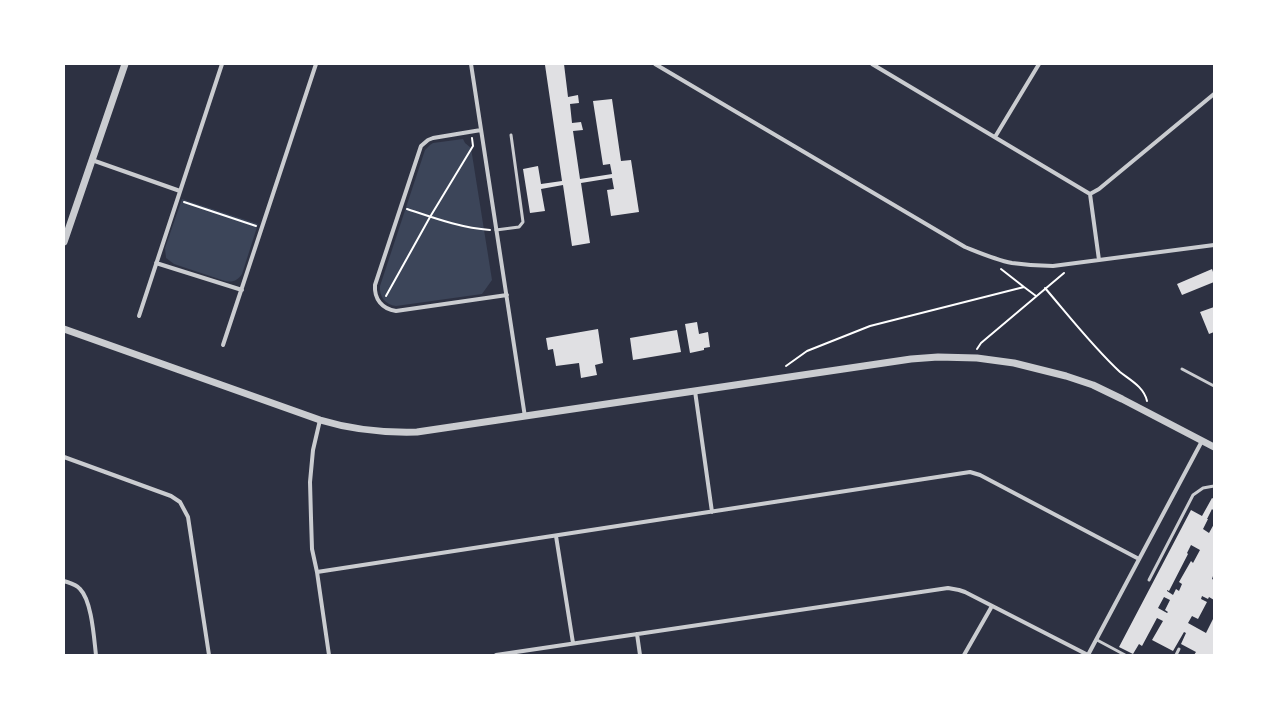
<!DOCTYPE html>
<html>
<head>
<meta charset="utf-8">
<style>
  body { margin:0 }
  #map { position:relative; width:1278px; height:719px; overflow:hidden; background:#2d3142; font-family:Mulish,sans-serif }
  canvas { display:block }
  .frame { position:absolute; inset:0; border:65px solid #fff; pointer-events:none }
</style>
</head>
<body>
<div id="map">
<canvas width="1278" height="719"></canvas>
<div class="frame"></div>
</div>
<script>
const c = document.querySelector('canvas').getContext('2d');
c.lineJoin = 'round';
function fillPath(path, color) { c.fillStyle = color; c.fill(path, 'evenodd'); }
function stroke(path, color, width, dash) { c.strokeStyle = color; c.lineWidth = width; c.lineCap = dash ? 'butt' : 'round'; c.setLineDash(dash || []); c.stroke(path); }
fillPath(new Path2D(`
  M 463,139 L 465,143 L 471,148 L 492,280 L 482,294 L 396,306 C 385,305 379,296 380,286 L 425,150 L 430,145 L 433,143 Z
  M 182,199 L 258,224 L 242,274 C 238,280 233,283 225,281 L 174,264 L 166,258 L 165,248 Z`), '#3c4559');
fillPath(new Path2D(`
  M 553,64 L 564,64 L 568,97 L 578,95 L 579,103 L 570,104 L 572,123 L 581,122 L 583,130 L 573,131 L 580,179 L 612,174 L 610,164 L 603,165 L 593,101 L 612,99 L 621,161 L 631,160 L 639,212 L 611,216 L 607,190 L 614,189 L 612,178 L 581,183 L 590,243 L 572,246 L 563,185 L 541,189 L 545,211 L 530,213 L 523,169 L 538,166 L 541,184 L 562,181 L 545,65 Z
  M 1212,269 L 1214,275 L 1214,282 L 1182,295 L 1177,284 Z
  M 1214,307 L 1214,332 L 1209,334 L 1200,312 Z
  M 697,322 L 699,334 L 708,332 L 710,347 L 704,348 L 704,350 L 690,353 L 685,324 Z
  M 598,329 L 603,363 L 595,365 L 597,375 L 581,378 L 579,363 L 556,366 L 553,349 L 548,350 L 546,338 Z
  M 677,330 L 681,352 L 633,360 L 630,338 Z
  M 1212,498 L 1214,499 L 1214,511 L 1212,509 L 1207,519 L 1208,519 L 1203,529 L 1209,533 L 1214,524 L 1214,576 L 1213,576 L 1212,579 L 1214,580 L 1214,600 L 1209,597 L 1208,599 L 1202,596 L 1201,599 L 1207,602 L 1198,619 L 1192,616 L 1188,623 L 1206,633 L 1214,617 L 1214,655 L 1194,655 L 1196,652 L 1181,644 L 1186,633 L 1184,632 L 1173,651 L 1152,640 L 1163,621 L 1157,618 L 1142,646 L 1139,644 L 1133,654 L 1119,647 L 1191,510 L 1202,516 ZM 1191,545 L 1200,550 L 1193,563 L 1191,561 L 1179,582 L 1182,584 L 1179,591 L 1176,589 L 1173,595 L 1167,591 L 1167,590 L 1169,591 L 1188,554 L 1187,553 ZM 1164,597 L 1170,600 L 1165,610 L 1168,612 L 1167,613 L 1158,608 Z`), '#e0e0e3');
stroke(new Path2D(`
  M 184,202 L 256,226
  M 407,209 C 434,218 461,228 490,230
  M 1001,269 L 1024,287
  M 1045,288 C 1069,316 1093,347 1120,372 C 1130,380 1144,387 1147,401
  M 386,296 L 430,217 L 473,146 L 472,138
  M 977,349 L 981,343 L 1064,273
  M 786,366 L 807,351 L 870,326 L 1024,287 L 1036,296`), '#fff', 2);
stroke(new Path2D(`
  M 496,230 L 519,227 L 523,222 L 511,135
  M 1182,369 L 1214,386
  M 1149,580 L 1193,495 L 1203,488 L 1214,486
  M 1097,640 L 1125,655
  M 1176,655 L 1179,649`), '#caccd0', 3);
stroke(new Path2D(`
  M 471,64 L 525,417
  M 655,64 L 965,247 C 980,253 996,260 1012,263 C 1026,265 1039,266 1053,266 L 1214,245
  M 872,64 L 1090,194
  M 481,130 L 433,138 L 428,140 L 421,146 L 375,285 C 374,299 382,309 396,311 L 507,295
  M 995,137 L 1039,64
  M 92,160 L 180,191
  M 1090,194 L 1099,189 L 1214,94
  M 1090,194 L 1099,260
  M 156,263 L 242,290
  M 139,316 L 222,64
  M 223,345 L 316,64
  M 695,391 L 712,512
  M 320,420 L 313,450 L 310,482 L 311,518 L 312,549 L 317,572 L 329,655
  M 64,457 L 171,496 L 180,502 L 188,517 L 209,655
  M 556,536 L 573,643
  M 317,572 L 970,472 L 980,475 L 1139,559
  M 64,581 C 70,583 76,584 80,589 C 92,601 94,639 96,655
  M 637,634 L 640,655
  M 496,655 L 948,588 L 959,590 L 965,592 L 1088,655
  M 964,655 L 992,606
  M 1088,655 L 1202,441`), '#caccd0', 4);
stroke(new Path2D(`
  M 64,242 L 125,64
  M 64,329 L 320,420 C 353,430 383,433 417,432 L 911,359 L 938,357 L 977,358 L 1014,363 L 1066,376 L 1093,385 L 1122,399 L 1214,447`), '#caccd0', 7);
</script>
</body>
</html>
